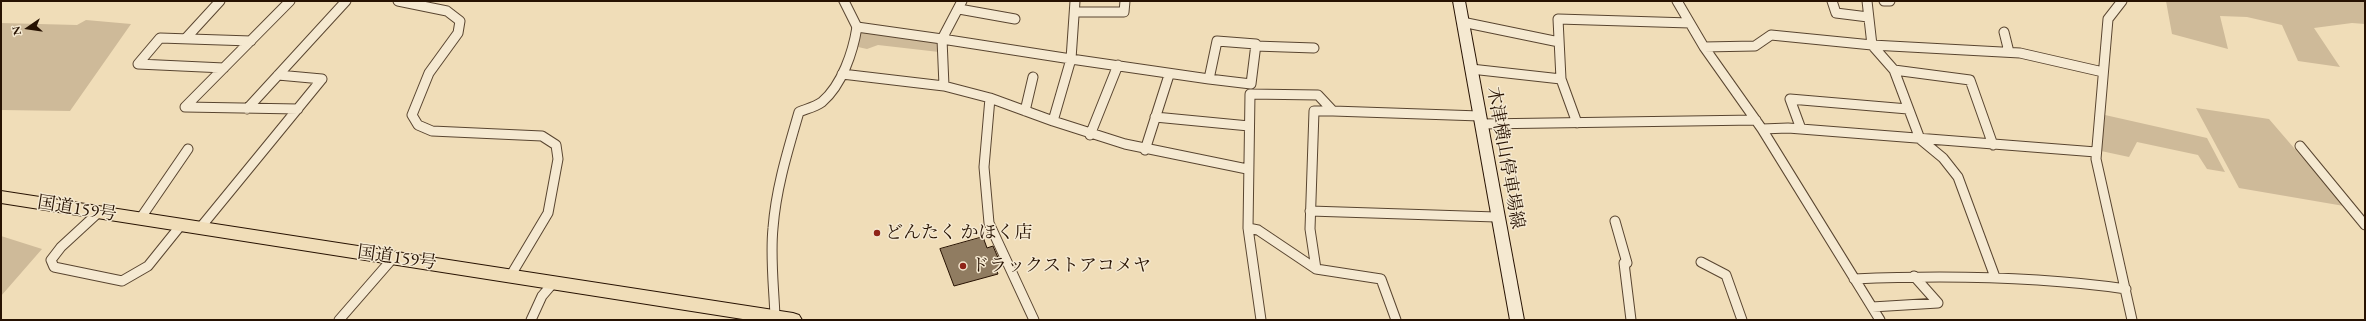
<!DOCTYPE html>
<html>
<head>
<meta charset="utf-8">
<style>
  body { margin:0 }
  #map { position:relative; width:2366px; height:321px; overflow:hidden; background:#f0ddb8; font-family:"EB Garamond",serif }
  canvas { display:block }
  .frame { position:absolute; inset:0; border:2px solid #271202; pointer-events:none }
  .north { position:absolute; left:8px; top:8px; width:40px; height:40px; -webkit-text-stroke:3px #f5e9d1; paint-order:stroke; rotate:257deg; font-size:11px; font-weight:700; line-height:16px; text-align:center; color:#271202 }
  .north::after { content:''; display:block; margin:auto; width:14px; height:18px; background:#271202; clip-path:polygon(50% 0,100% 100%,50% 72%,0 100%) }
</style>
</head>
<body>
<div id="map">
<canvas width="2366" height="321"></canvas>
<div class="frame"></div>
<div class="north">N</div>
</div>
<script>
const c = document.querySelector('canvas').getContext('2d');
c.lineJoin = 'round';
function fillPath(path, color) { c.fillStyle = color; c.fill(path, 'evenodd'); }
function stroke(path, color, width, dash) { c.strokeStyle = color; c.lineWidth = width; c.lineCap = dash ? 'butt' : 'round'; c.setLineDash(dash || []); c.stroke(path); }
function label(font, color, halo, rows, align = 'center') {
  c.font = font + ' "EB Garamond","Noto Serif JP",serif'; c.lineWidth = 3; c.setLineDash([]); c.textBaseline = 'middle'; c.strokeStyle = halo; c.fillStyle = color; for (const [text, x, y, turn = 0] of rows) {
    c.save(); c.translate(x, y); c.rotate((+turn || 0) * Math.PI / 180); c.textAlign = isNaN(turn) ? turn : align; if (halo) c.strokeText(text, 0, 0); c.fillText(text, 0, 0); c.restore();
  }
}
fillPath(new Path2D(`
  M 2166,1 L 2365,1 L 2365,24 L 2352,23 L 2314,28 L 2340,67 L 2298,61 L 2282,25 L 2247,17 L 2220,16 L 2228,49 L 2172,34 Z
  M 86,20 L 131,24 L 70,111 L 1,110 L 1,23 L 77,25 Z
  M 860,30 L 938,40 L 939,52 L 878,45 L 867,49 L 858,47 Z
  M 2196,108 L 2269,119 L 2344,206 L 2239,188 Z
  M 2105,115 L 2207,138 L 2225,172 L 2207,169 L 2198,155 L 2137,142 L 2129,157 L 2101,151 Z
  M 1,236 L 42,249 L 1,296 Z`), '#ceba99');
const building = new Path2D(`
  M 983,237 L 987,248 L 993,246 L 1002,267 L 996,269 L 998,274 L 954,286 L 940,249 Z`);
fillPath(building, '#907c61');
stroke(building, '#271202', 1);
const minor = new Path2D(`
  M 398,1 L 447,11 L 460,21 L 458,33 L 429,73 L 412,115 L 418,125 L 432,131 L 542,136 L 556,145 L 558,159 L 548,213 L 511,275
  M 1075,1 L 1071,59 L 1209,79
  M 1677,1 L 1704,47 L 1762,129 L 1880,320
  M 1832,1 L 1836,13 L 1868,17
  M 1867,1 L 1872,45 L 2020,53 L 2103,72
  M 1884,1 L 1890,1
  M 2122,1 L 2108,19 L 2096,159 L 2132,320
  M 959,9 L 1015,19
  M 1075,12 L 1124,12 L 1125,1
  M 1462,22 L 1559,42
  M 2004,32 L 2009,52
  M 187,37 L 220,1
  M 942,39 L 1071,59 L 1053,121 L 990,98 L 944,86 Z
  M 1217,41 L 1256,44 L 1251,84 L 1209,79 Z
  M 1255,46 L 1314,48
  M 1704,47 L 1755,46 L 1771,35 L 1872,45 L 1894,70 L 1920,139 L 1943,158 L 1958,177 L 1995,277
  M 224,68 L 138,64 L 160,38 L 251,41
  M 1471,69 L 1561,79
  M 1894,70 L 1970,80 L 1993,145
  M 842,74 L 944,86
  M 278,75 L 322,79
  M 990,98 L 984,167 L 989,223 L 1034,320
  M 185,107 L 290,1
  M 185,107 L 298,109
  M 247,109 L 346,1
  M 1025,111 L 1033,77
  M 1333,111 L 1480,116
  M 1155,117 L 1249,126
  M 1053,121 L 1125,144 L 1247,169
  M 1577,123 L 1561,79 L 1558,19 L 1690,23
  M 1481,124 L 1756,120
  M 1762,129 L 1788,128 L 2096,152
  M 1801,129 L 1790,99 L 1908,109
  M 1090,135 L 1118,65
  M 2300,146 L 2365,225
  M 1145,150 L 1169,75
  M 1310,211 L 1496,217
  M 99,212 L 61,247 L 51,260 L 54,267 L 122,281 L 148,266 L 181,225
  M 140,219 L 188,149
  M 1615,221 L 1627,263 L 1624,263 L 1631,320
  M 200,228 L 322,79
  M 1248,228 L 1250,94 L 1318,95 L 1333,111 L 1314,111 L 1310,229 L 1316,269
  M 1701,262 L 1726,275 L 1742,320
  M 1854,279 C 1946,275 2035,276 2126,289
  M 1872,307 L 1938,303 L 1914,276
  M 775,317 C 774,288 770,258 773,228 C 776,188 788,150 799,112 C 806,109 815,107 822,102 C 842,85 853,52 857,27 L 942,39 L 962,1
  M 339,320 L 393,258
  M 531,320 L 542,296 L 554,282
  M 1261,320 L 1248,228 L 1258,230 L 1316,269 L 1381,279 L 1396,320`);
const tertiary = new Path2D(`
  M 839,1 L 849,1 L 862,27 L 861,29 L 853,29 Z`);
const secondary = new Path2D(`
  M 1453,1 L 1465,1 L 1524,320 L 1510,320 Z`);
const trunk = new Path2D(`
  M 1,191 L 793,313 L 799,315 L 802,320 L 749,320 L 1,203 Z`);
stroke(minor, '#594530', 11);
stroke(tertiary, '#594530', 2);
stroke(secondary, '#271202', 2);
stroke(trunk, '#271202', 2);
stroke(minor, '#f5e9d1', 9);
fillPath(tertiary, '#f5e9d1');
fillPath(secondary, '#f5e9d1');
fillPath(trunk, '#f0ddb8');
for (const [x, y, r, color] of [
  [877,233,4,"#8f2418"],
  [963,266,4,"#8f2418"]
]) { const dot = new Path2D(); dot.arc(x, y, r, 0, 2 * Math.PI); c.fillStyle = color; c.fill(dot); stroke(dot, '#f5e9d1', 1.5); }
label('18px', '#271202', '#f5e9d1', [
  ["木津横山停車場線",1505,158,80],
  ["国道159号",77,209,9],
  ["国道159号",397,258,8]
]);
label('18px', '#271202', '#f5e9d1', [
  ["どんたく かほく店",885,233],
  ["ドラックストアコメヤ",971,266]
], 'left');
</script>
</body>
</html>
